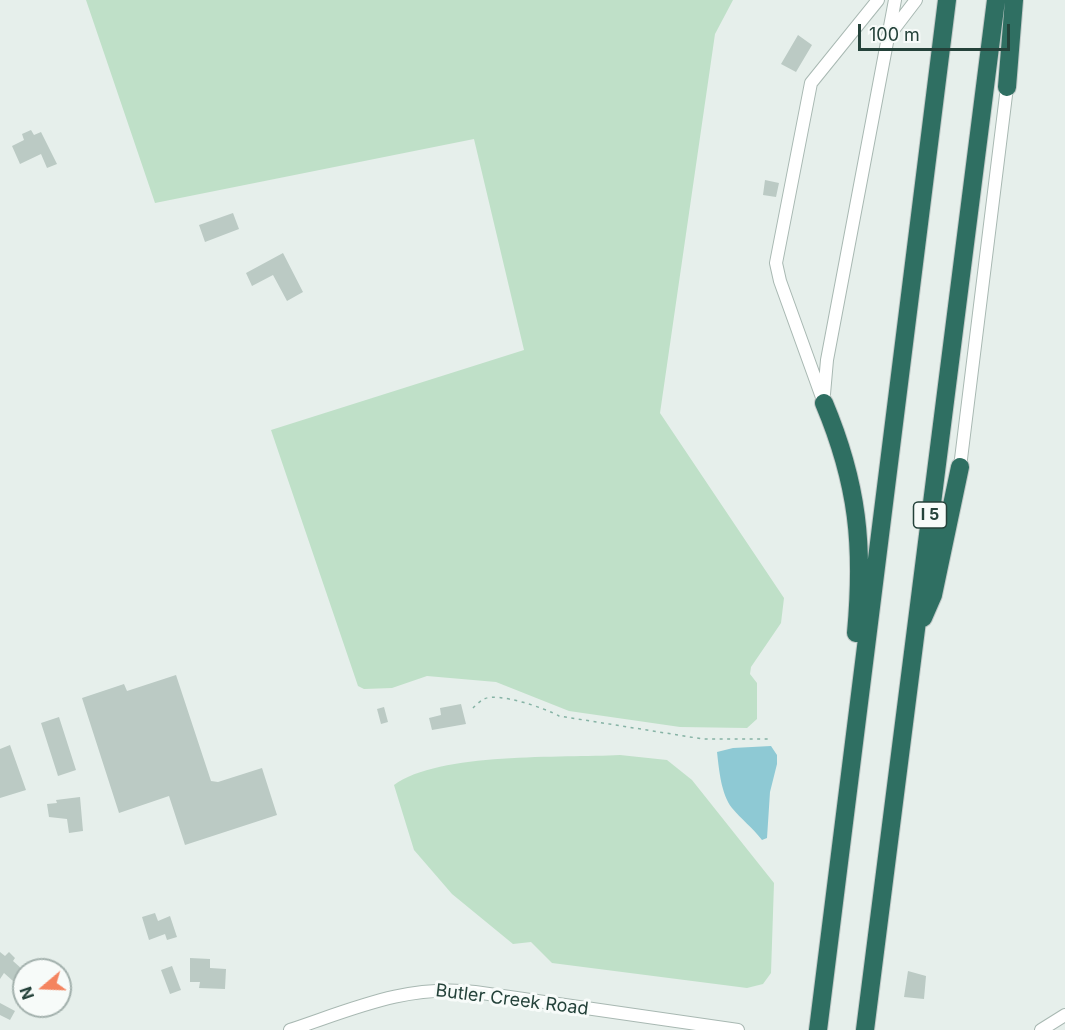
<!DOCTYPE html>
<html>
<head>
<meta charset="utf-8">
<style>
  body { margin:0 }
  #map { position:relative; width:1065px; height:1030px; overflow:hidden; background:#e6efeb; font-family:Inter,sans-serif }
  canvas { display:block }
  .north { position:absolute; left:12px; top:958px; width:60px; height:60px; box-sizing:border-box; background:#f7fbf9; border:2px solid #a3b1ad; border-radius:50%; rotate:251deg; font-size:16px; font-weight:700; line-height:24px; text-align:center; color:#24423a }
  .north::after { content:''; display:block; margin:auto; width:21px; height:27px; background:#f4845f; clip-path:polygon(50% 0,100% 100%,50% 72%,0 100%) }
  .scale { position:absolute; left:858px; top:24px; width:152px; height:27px; box-sizing:border-box; border:3px solid #24423a; border-top:0; padding-left:8px; font-size:18px; line-height:21px; white-space:nowrap; color:#24423a; -webkit-text-stroke:4px #f7fbf9; paint-order:stroke }
</style>
</head>
<body>
<div id="map">
<canvas width="1065" height="1030"></canvas>
<div class="north">N</div>
<div class="scale">100 m</div>
</div>
<script>
const c = document.querySelector('canvas').getContext('2d');
c.lineJoin = 'round';
function fillPath(path, color) { c.fillStyle = color; c.fill(path, 'evenodd'); }
function stroke(path, color, width, dash) { c.strokeStyle = color; c.lineWidth = width; c.lineCap = dash ? 'butt' : 'round'; c.setLineDash(dash || []); c.stroke(path); }
function label(font, color, halo, rows, align = 'center') {
  c.font = font + ' Inter,sans-serif'; c.lineWidth = 6; c.setLineDash([]); c.textBaseline = 'middle'; c.strokeStyle = halo; c.fillStyle = color; for (const [text, x, y, turn = 0] of rows) {
    c.save(); c.translate(x, y); c.rotate((+turn || 0) * Math.PI / 180); c.textAlign = isNaN(turn) ? turn : align; if (halo) c.strokeText(text, 0, 0); c.fillText(text, 0, 0); c.restore();
  }
}
fillPath(new Path2D(`
  M 86,0 L 733,0 L 715,34 L 660,413 L 784,598 L 781,623 L 751,667 L 750,674 L 757,683 L 757,719 L 747,728 L 680,727 L 569,711 L 496,682 L 427,676 L 392,688 L 364,689 L 358,686 L 271,430 L 524,350 L 474,139 L 155,203 Z
  M 620,755 L 667,760 L 692,780 L 774,883 L 771,973 L 763,984 L 747,988 L 552,963 L 531,942 L 513,944 L 452,894 L 414,850 L 394,785 C 439,752 562,758 620,755 Z`), '#bfe0c8');
fillPath(new Path2D(`
  M 771,746 L 777,755 L 777,764 L 770,792 L 767,838 L 762,840 C 753,828 741,819 732,808 C 721,794 719,769 717,752 L 733,748 Z`), '#8ec9d4');
fillPath(new Path2D(`
  M 798,35 L 812,45 L 796,72 L 781,64 Z
  M 31,130 L 34,135 L 41,132 L 57,164 L 47,168 L 41,154 L 20,164 L 12,146 L 24,140 L 22,134 Z
  M 765,180 L 779,183 L 776,197 L 763,195 Z
  M 233,213 L 239,229 L 205,242 L 199,225 Z
  M 283,253 L 303,292 L 287,301 L 273,275 L 252,286 L 246,273 Z
  M 176,675 L 211,781 L 218,782 L 262,768 L 277,815 L 185,845 L 169,796 L 119,813 L 82,698 L 124,684 L 127,691 Z
  M 461,704 L 466,724 L 432,730 L 429,718 L 441,715 L 440,708 Z
  M 384,707 L 388,722 L 381,724 L 377,709 Z
  M 59,717 L 76,770 L 58,776 L 41,723 Z
  M 10,745 L 26,790 L 0,798 L 0,749 Z
  M 80,797 L 83,831 L 69,833 L 67,819 L 49,817 L 47,804 L 57,803 L 56,800 Z
  M 155,913 L 158,921 L 170,916 L 177,937 L 167,940 L 165,934 L 149,940 L 142,917 Z
  M 0,952 L 5,956 L 9,952 L 15,958 L 13,961 L 22,969 L 13,981 L 4,973 L 0,979 Z
  M 190,958 L 210,959 L 210,968 L 226,969 L 225,989 L 199,988 L 200,982 L 190,982 Z
  M 172,966 L 181,990 L 170,994 L 161,970 Z
  M 908,971 L 926,976 L 924,999 L 904,997 Z
  M 0,1003 L 15,1011 L 10,1020 L 0,1015 Z`), '#bbcac4');
const minor = new Path2D(`
  M 887,38 L 916,0
  M 824,394 L 827,360 L 895,0
  M 824,403 L 780,281 L 776,263 L 811,83 L 878,0
  M 960,467 L 1007,87
  M 290,1030 C 353,1009 407,984 475,992 L 738,1030
  M 1041,1030 L 1065,1015`);
const highway = new Path2D(`
  M 1007,87 L 1014,0
  M 824,403 C 858,484 864,546 856,633
  M 923,618 L 933,595 L 960,467
  M 818,1030 L 947,0
  M 865,1030 L 996,0`);
stroke(minor, '#a8b8b2', 14);
stroke(highway, '#c2cac8', 20);
stroke(new Path2D(`
  M 473,708 C 476,705 480,701 484,699 C 498,692 545,708 559,716 L 703,739 L 768,739`), '#86b3a5', 1.5, [3, 4.5]);
stroke(minor, '#fff', 12);
stroke(highway, '#2f6f62', 18);
for (const [x, y, w] of [
  [930,515,33]
]) { const box = new Path2D(); box.roundRect(x - w / 2, y - 13, w, 26, 4.5); c.fillStyle = '#f7fbf9'; c.fill(box); stroke(box, '#24423a', 1.5); }
label('bold 16px', '#24423a', null, [
  ["I 5",930,515]
]);
label('18px', '#24423a', '#f7fbf9', [
  ["Butler Creek Road",512,1000,7]
]);
</script>
</body>
</html>
